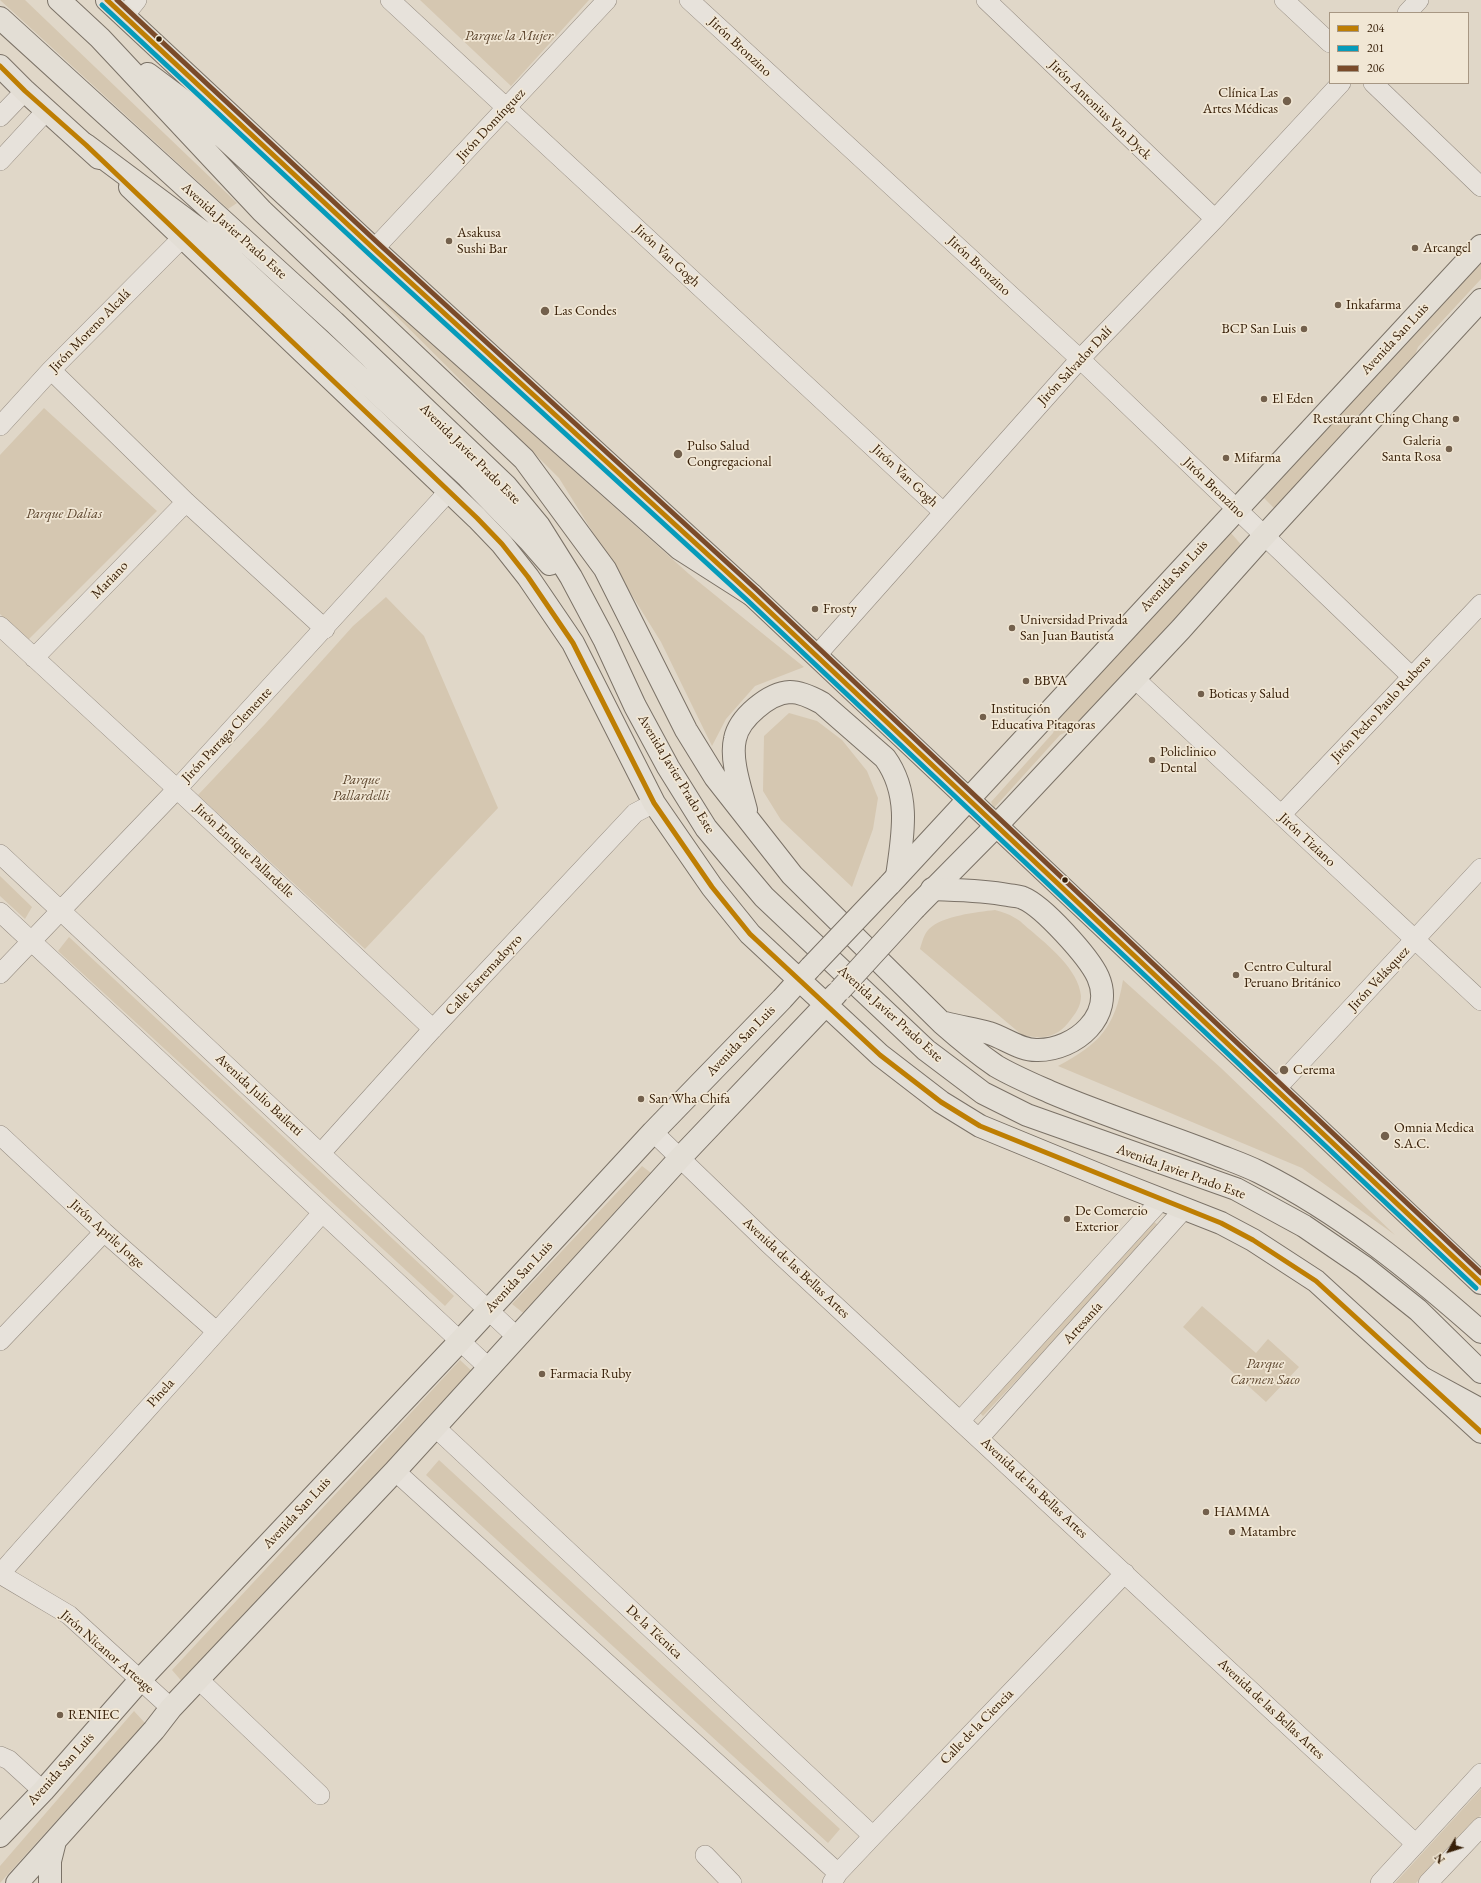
<!DOCTYPE html>
<html>
<head>
<meta charset="utf-8">
<style>
  body { margin:0 }
  #map { position:relative; width:1481px; height:1883px; overflow:hidden; background:#e0d7c8; font-family:"EB Garamond",serif }
  canvas { display:block }
  .legend { position:absolute; left:1329px; top:12px; width:140px; height:72px; box-sizing:border-box; background:#f1e7d5; border:1px solid #a79783; margin:0; padding:5px 7px; list-style:none; font-size:12px; color:#382009 }
  .legend li { display:flex; align-items:center; gap:8px; height:20px }
  .legend b { width:20px; border:1px solid #a79783 }
  .north { position:absolute; left:1429px; top:1831px; width:40px; height:40px; -webkit-text-stroke:3px #f1e7d5; paint-order:stroke; rotate:231deg; font-size:11px; font-weight:700; line-height:16px; text-align:center; color:#382009 }
  .north::after { content:''; display:block; margin:auto; width:14px; height:18px; background:#382009; clip-path:polygon(50% 0,100% 100%,50% 72%,0 100%) }
</style>
</head>
<body>
<div id="map">
<canvas width="1481" height="1883"></canvas>
<ul class="legend">
<li><b style="height:5px;background:#be7e03"></b>204</li>
<li><b style="height:5px;background:#069bba"></b>201</li>
<li><b style="height:5px;background:#7a4b2a"></b>206</li>
</ul>
<div class="north">N</div>
</div>
<script>
const c = document.querySelector('canvas').getContext('2d');
c.lineJoin = 'round';
function fillPath(path, color) { c.fillStyle = color; c.fill(path, 'evenodd'); }
function stroke(path, color, width, dash) { c.strokeStyle = color; c.lineWidth = width; c.lineCap = dash ? 'butt' : 'round'; c.setLineDash(dash || []); c.stroke(path); }
function label(font, color, halo, rows, align = 'center') {
  c.font = font + ' "EB Garamond",serif'; c.lineWidth = 3.5; c.setLineDash([]); c.textBaseline = 'middle'; c.strokeStyle = halo; c.fillStyle = color; for (const [text, x, y, turn = 0] of rows) {
    c.save(); c.translate(x, y); c.rotate((+turn || 0) * Math.PI / 180); c.textAlign = isNaN(turn) ? turn : align; if (halo) c.strokeText(text, 0, 0); c.fillText(text, 0, 0); c.restore();
  }
}
fillPath(new Path2D(`
  M 0,0 L 25,0 L 237,203 L 228,209 Z
  M 420,0 L 589,0 L 511,86 Z
  M 1481,259 L 1481,279 L 1418,347 L 1411,366 L 1277,511 L 1264,498 Z
  M 352,272 L 689,574 L 804,667 L 755,686 L 726,719 L 712,746 L 661,642 L 559,478 Z
  M 44,408 L 157,511 L 28,640 L 0,614 L 0,455 Z
  M 1231,533 L 1244,548 L 1076,727 L 1060,735 L 994,808 L 991,802 L 1053,733 L 1061,712 Z
  M 386,597 L 424,636 L 498,808 L 365,949 L 198,795 L 265,724 L 353,626 Z
  M 789,713 L 817,721 L 842,740 L 867,771 L 878,798 L 873,829 L 852,887 L 781,820 L 763,791 L 764,736 Z
  M 0,876 L 32,907 L 25,919 L 0,896 Z
  M 995,910 C 1002,912 1009,914 1015,918 C 1020,920 1025,926 1029,929 C 1048,945 1079,970 1081,996 C 1081,1007 1075,1014 1068,1023 C 1055,1039 1040,1039 1022,1035 L 920,949 C 922,942 924,934 929,929 C 942,916 977,912 995,910 Z
  M 69,937 L 454,1296 L 445,1306 L 58,951 Z
  M 1123,980 L 1221,1068 L 1395,1235 L 1302,1168 L 1058,1066 C 1099,1044 1115,1028 1123,980 Z
  M 642,1166 L 655,1176 L 527,1316 L 512,1304 Z
  M 1154,1222 L 1161,1227 L 983,1416 L 978,1411 Z
  M 1202,1306 L 1256,1353 L 1268,1339 L 1299,1367 L 1266,1402 L 1183,1327 Z
  M 460,1360 L 474,1373 L 185,1685 L 172,1670 Z
  M 439,1460 L 840,1829 L 828,1843 L 426,1475 Z
  M 134,1711 L 145,1723 L 0,1883 L 0,1866 Z
  M 1481,1789 L 1481,1815 L 1416,1883 L 1395,1883 Z`), '#d5c7b1');
const minor = new Path2D(`
  M 390,0 L 943,512
  M 689,0 L 1080,359 L 1412,677
  M 986,0 L 1215,219
  M 1284,0 L 1330,43
  M 1407,13 L 1419,0
  M 124,16 L 137,0
  M 1373,83 L 1481,187
  M 0,117 L 25,91
  M 0,161 L 47,110
  M 374,249 L 607,0
  M 51,370 L 186,502 L 325,629
  M 0,426 L 51,370 L 183,237
  M 0,626 L 177,789 L 433,1029
  M 816,656 L 1080,359 L 1215,219 L 1341,83
  M 34,658 L 186,502
  M 1134,678 L 1481,1001
  M 1281,815 L 1481,604
  M 0,854 L 517,1337
  M 0,912 L 489,1368
  M 0,974 L 177,789 L 449,491
  M 1276,1089 L 1481,868
  M 653,1132 L 770,1245 L 1416,1844
  M 0,1135 L 104,1232 L 216,1331
  M 321,1153 L 430,1032 L 635,813 L 654,803
  M 0,1341 L 104,1232
  M 961,1420 L 1162,1199
  M 435,1427 L 873,1836
  M 980,1437 L 1185,1208
  M 395,1471 L 838,1873
  M 0,1574 C 107,1453 216,1334 322,1213
  M 0,1574 L 69,1615 L 171,1708
  M 198,1679 L 320,1795
  M 0,1756 L 9,1760 L 43,1791
  M 705,1855 L 732,1883
  M 832,1883 L 838,1873 L 873,1836 L 1125,1573
  M 1380,1883 L 1481,1773
  M 1428,1883 L 1481,1827`);
const major = new Path2D(`
  M 107,0 L 374,249 L 752,595 L 1481,1283
  M 0,66 L 25,91 L 99,158
  M 130,187 L 477,518 L 502,544 L 528,577 L 573,643 L 654,803 L 712,887 L 750,934 L 880,1055 L 941,1102 L 980,1126 L 1109,1179 L 1221,1223 L 1253,1240 L 1316,1281 L 1481,1432
  M 890,884 L 1481,246
  M 915,908 L 997,825 L 1181,629 L 1264,536 L 1481,300
  M 0,1836 L 43,1791 L 141,1679 L 461,1340 L 653,1132 L 782,999 L 810,968
  M 17,1883 L 154,1730 L 171,1708 L 395,1471 L 680,1158 L 836,994
  M 50,1883 L 50,1861 L 55,1841`);
const highway = new Path2D(`
  M 59,0 L 100,38 L 262,211 L 524,459 L 605,569 L 686,730 L 715,777 L 792,875 L 942,1023 C 959,1038 977,1053 996,1066 C 1013,1076 1032,1084 1050,1092 C 1104,1115 1161,1133 1215,1154 C 1230,1160 1245,1165 1259,1172 C 1341,1213 1413,1272 1481,1332
  M 0,18 L 334,322 L 506,486 L 539,526 L 571,577 L 604,639 L 635,706 L 668,767 L 706,828 L 764,897 L 926,1050 L 983,1093 L 1027,1115 L 1236,1189 L 1304,1226 L 1364,1267 L 1418,1310 L 1481,1372
  M 148,74 L 184,101 L 375,278 L 680,549 L 752,595
  M 86,145 L 204,233 L 468,477 L 529,540 L 550,564
  M 746,810 C 741,790 730,760 735,739 C 739,718 769,693 790,692 C 801,692 813,698 822,703 L 885,758 C 911,794 903,835 897,876
  M 932,889 C 958,890 983,890 1008,895 C 1013,896 1019,896 1023,898 C 1043,906 1089,957 1098,977 C 1115,1016 1075,1050 1038,1050 C 1021,1051 1005,1038 989,1033 C 975,1029 960,1027 945,1023
  M 1424,1379 L 1481,1410`);
stroke(minor, '#948b80', 20);
stroke(major, '#7b7267', 24);
stroke(highway, '#7b7267', 24);
stroke(minor, '#e7e2db', 19);
stroke(major, '#e3ded5', 22);
stroke(highway, '#e3ded5', 22);
const majorBridge = new Path2D(`
  M 811,967 L 889,885
  M 840,990 L 915,908`);
stroke(majorBridge, '#7b7267', 24, []);
stroke(majorBridge, '#e3ded5', 22);
stroke(new Path2D(`
  M 107,0 L 374,249 L 752,595 L 1481,1283
  M 0,66 L 25,91 L 86,145 L 477,518 L 502,544 L 528,577 L 573,643 L 654,803 L 712,887 L 750,934 L 880,1055 L 941,1102 L 980,1126 L 1221,1223 L 1253,1240 L 1316,1281 L 1481,1432`), '#be7e03', 5);
stroke(new Path2D(`
  M 102,5 L 369,254 L 747,600 L 1476,1288`), '#069bba', 5);
stroke(new Path2D(`
  M 117,0 L 379,244 L 757,590 L 1481,1273`), '#7a4b2a', 5);
for (const [x, y, r, color] of [
  [159,39,3.5,"#382009"],
  [1287,101,5,"#73604c"],
  [449,241,4,"#73604c"],
  [1415,248,4,"#73604c"],
  [1338,305,4,"#73604c"],
  [545,311,5,"#73604c"],
  [1304,329,4,"#73604c"],
  [1264,399,4,"#73604c"],
  [1456,419,4,"#73604c"],
  [1449,449,4,"#73604c"],
  [678,454,5,"#73604c"],
  [1226,458,4,"#73604c"],
  [815,609,4,"#73604c"],
  [1012,628,4,"#73604c"],
  [1026,681,4,"#73604c"],
  [1201,694,4,"#73604c"],
  [983,717,4,"#73604c"],
  [1152,760,4,"#73604c"],
  [1065,880,3.5,"#382009"],
  [1236,975,4,"#73604c"],
  [1284,1070,5,"#73604c"],
  [641,1099,4,"#73604c"],
  [1385,1136,5,"#73604c"],
  [1067,1219,4,"#73604c"],
  [542,1374,4,"#73604c"],
  [1206,1512,4,"#73604c"],
  [1232,1532,4,"#73604c"],
  [60,1715,4,"#73604c"]
]) { const dot = new Path2D(); dot.arc(x, y, r, 0, 2 * Math.PI); c.fillStyle = color; c.fill(dot); stroke(dot, '#f1e7d5', 1.5); }
label('italic 14px', '#5d462e', '#f1e7d5', [
  ["Parque la Mujer",509,36],
  ["Parque Dalias",64,514],
  ["Parque",361,780],
  ["Pallardelli",361,796],
  ["Parque",1265,1364],
  ["Carmen Saco",1265,1380]
]);
label('14px', '#382009', '#f1e7d5', [
  ["Jirón Bronzino",740,47,43],
  ["Jirón Antonius Van Dyck",1100,110,44],
  ["Jirón Domínguez",491,125,-47],
  ["Avenida Javier Prado Este",234,231,42],
  ["Jirón Van Gogh",667,256,43],
  ["Jirón Bronzino",979,266,43],
  ["Jirón Moreno Alcalá",90,331,-46],
  ["Avenida San Luis",1395,339,-47],
  ["Jirón Salvador Dalí",1075,366,-47],
  ["Avenida Javier Prado Este",470,454,45],
  ["Jirón Van Gogh",905,476,43],
  ["Jirón Bronzino",1214,488,44],
  ["Avenida San Luis",1174,576,-47],
  ["Mariano",110,580,-46],
  ["Jirón Pedro Paulo Rubens",1381,709,-47],
  ["Jirón Parraga Clemente",227,735,-47],
  ["Avenida Javier Prado Este",676,774,59],
  ["Jirón Tiziano",1307,840,43],
  ["Jirón Enrique Pallardelle",244,851,43],
  ["Calle Estremadoyro",484,975,-47],
  ["Jirón Velásquez",1379,979,-47],
  ["Avenida Javier Prado Este",890,1014,42],
  ["Avenida San Luis",741,1041,-46],
  ["Avenida Julio Bailetti",259,1095,43],
  ["Avenida Javier Prado Este",1181,1172,20],
  ["Jirón Aprile Jorge",107,1234,42],
  ["Avenida de las Bellas Artes",796,1268,43],
  ["Avenida San Luis",519,1277,-47],
  ["Artesanía",1083,1323,-48],
  ["Pinela",161,1393,-48],
  ["Avenida de las Bellas Artes",1034,1488,43],
  ["Avenida San Luis",297,1513,-47],
  ["De la Técnica",654,1632,43],
  ["Jirón Nicanor Arteage",107,1652,41],
  ["Avenida de las Bellas Artes",1271,1709,43],
  ["Calle de la Ciencia",977,1727,-46],
  ["Avenida San Luis",61,1769,-48]
]);
label('14px', '#382009', '#f1e7d5', [
  ["Clínica Las",1278,93,"right"],
  ["Artes Médicas",1278,109,"right"],
  ["Asakusa",457,233],
  ["Sushi Bar",457,249],
  ["Arcangel",1423,248],
  ["Inkafarma",1346,305],
  ["Las Condes",554,311],
  ["BCP San Luis",1296,329,"right"],
  ["El Eden",1272,399],
  ["Restaurant Ching Chang",1448,419,"right"],
  ["Galeria",1441,441,"right"],
  ["Santa Rosa",1441,457,"right"],
  ["Pulso Salud",687,446],
  ["Congregacional",687,462],
  ["Mifarma",1234,458],
  ["Frosty",823,609],
  ["Universidad Privada",1020,620],
  ["San Juan Bautista",1020,636],
  ["BBVA",1034,681],
  ["Boticas y Salud",1209,694],
  ["Institución",991,709],
  ["Educativa Pitagoras",991,725],
  ["Policlinico",1160,752],
  ["Dental",1160,768],
  ["Centro Cultural",1244,967],
  ["Peruano Británico",1244,983],
  ["Cerema",1293,1070],
  ["San Wha Chifa",649,1099],
  ["Omnia Medica",1394,1128],
  ["S.A.C.",1394,1144],
  ["De Comercio",1075,1211],
  ["Exterior",1075,1227],
  ["Farmacia Ruby",550,1374],
  ["HAMMA",1214,1512],
  ["Matambre",1240,1532],
  ["RENIEC",68,1715]
], 'left');
</script>
</body>
</html>
